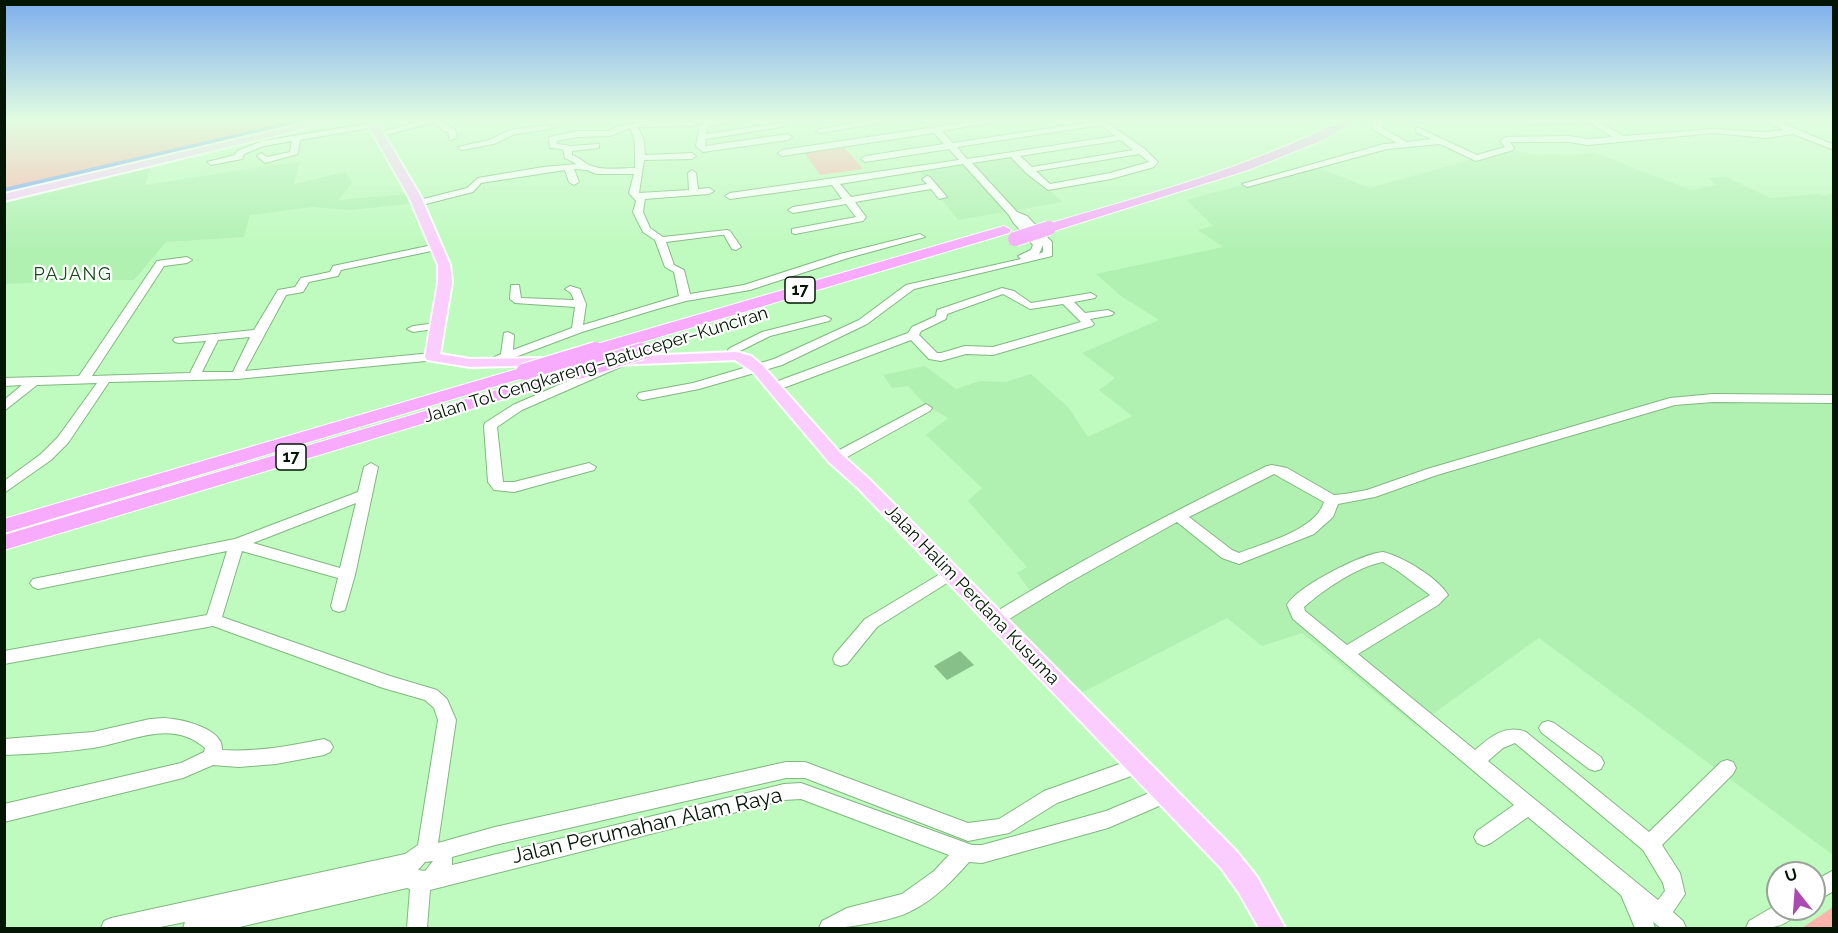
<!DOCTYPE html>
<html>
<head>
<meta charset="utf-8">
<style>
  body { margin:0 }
  #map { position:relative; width:1838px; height:933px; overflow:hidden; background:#bffabf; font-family:Raleway,sans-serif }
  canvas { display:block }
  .frame { position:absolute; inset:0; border:6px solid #021603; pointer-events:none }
  .north { position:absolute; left:1766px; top:861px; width:60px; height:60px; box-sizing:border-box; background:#fff; border:2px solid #9aa29a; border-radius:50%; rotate:343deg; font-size:16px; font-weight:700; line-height:24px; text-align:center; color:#021603 }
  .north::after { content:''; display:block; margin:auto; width:21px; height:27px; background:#aa4ab2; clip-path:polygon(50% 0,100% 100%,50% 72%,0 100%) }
</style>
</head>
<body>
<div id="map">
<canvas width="1838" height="933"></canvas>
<div class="frame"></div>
<div class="north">U</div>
</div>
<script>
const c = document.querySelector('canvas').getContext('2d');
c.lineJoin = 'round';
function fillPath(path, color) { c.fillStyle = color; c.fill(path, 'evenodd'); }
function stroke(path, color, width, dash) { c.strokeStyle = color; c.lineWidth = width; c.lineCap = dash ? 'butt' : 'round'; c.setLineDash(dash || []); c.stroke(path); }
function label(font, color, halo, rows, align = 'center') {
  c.font = font + ' Raleway,sans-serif'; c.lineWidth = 4.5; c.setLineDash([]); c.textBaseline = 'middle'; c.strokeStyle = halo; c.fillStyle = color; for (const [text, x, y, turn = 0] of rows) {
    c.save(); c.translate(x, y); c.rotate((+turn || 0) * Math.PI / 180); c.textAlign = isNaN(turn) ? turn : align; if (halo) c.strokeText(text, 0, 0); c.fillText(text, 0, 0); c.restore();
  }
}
fillPath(new Path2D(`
  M 1508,149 L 1538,155 L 1557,153 L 1565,156 L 1593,152 L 1691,190 L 1717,185 L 1708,178 L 1727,177 L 1770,198 L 1818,194 L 1824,196 L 1833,193 L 1833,855 L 1539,638 L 1416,726 L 1302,633 L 1262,646 L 1227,618 L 1081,693 L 1000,616 L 1031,592 L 1017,573 L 1027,567 L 968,501 L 982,488 L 926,435 L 948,418 L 927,406 L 908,386 L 892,388 L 883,375 L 925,366 L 956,389 L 980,381 L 1006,382 L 1031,374 L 1068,407 L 1088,437 L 1132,416 L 1099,390 L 1115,378 L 1082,353 L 1159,320 L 1121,296 L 1096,274 L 1223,247 L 1198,230 L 1213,226 L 1186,200 L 1314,166 L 1370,188 Z
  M 1009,154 L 1063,202 L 958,220 L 918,169 Z
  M 300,161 L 294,184 L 346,172 L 352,183 L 338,200 L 405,194 L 411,204 L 350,210 L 313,207 L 250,215 L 244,237 L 166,242 L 134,280 L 102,280 L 108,275 L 79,272 L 66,281 L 5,284 L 5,202 L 151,168 L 145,185 Z`), '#b0f1b1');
fillPath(new Path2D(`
  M 8,119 L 326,119 L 5,195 L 4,120 Z
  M 843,146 L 863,169 L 820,175 L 804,152 Z
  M 1833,907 L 1833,928 L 1802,928 Z`), '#fbb3ac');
fillPath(new Path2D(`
  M 301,119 L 324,119 L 4,196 L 4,188 Z`), '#7ea3f4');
fillPath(new Path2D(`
  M 960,651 L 974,665 L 947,680 L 934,666 Z`), '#87c088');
const minor = new Path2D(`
  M 427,119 L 443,119 L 449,127 L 455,129 L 457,138 L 450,140 L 448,132 L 443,131 L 436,122 L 378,137 L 374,134 Z
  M 673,119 L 674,122 L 693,122 L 697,124 L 693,126 L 638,127 L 644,141 L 645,155 L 692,153 L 696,156 L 692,159 L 644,160 L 639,193 L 689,190 L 688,173 L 692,170 L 696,173 L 698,189 L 709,188 L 714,191 L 709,194 L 645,199 L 643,212 L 650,228 L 663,237 L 727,230 L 730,231 L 741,247 L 736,250 L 732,249 L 724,235 L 721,235 L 666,242 L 674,265 L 684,270 L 690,294 L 744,285 L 840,254 L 920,234 L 925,237 L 848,258 L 750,290 L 686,301 L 657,309 L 582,332 L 494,365 L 486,365 L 484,362 L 501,354 L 504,333 L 508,332 L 514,335 L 513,350 L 572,328 L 575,307 L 515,303 L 510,299 L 511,285 L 519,285 L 521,298 L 574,300 L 571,293 L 565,289 L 570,286 L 580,289 L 586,304 L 583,325 L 679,296 L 674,272 L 665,267 L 655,240 L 643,232 L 633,212 L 636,201 L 629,193 L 634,174 L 596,174 L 587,170 L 574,169 L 579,182 L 574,185 L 569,182 L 565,170 L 481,183 L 473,192 L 418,206 L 415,205 L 415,201 L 467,188 L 478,178 L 543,167 L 577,164 L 565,158 L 563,149 L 550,148 L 549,137 L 578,131 L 608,131 L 618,126 L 633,123 ZM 630,128 L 635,141 L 635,168 C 620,168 602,171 589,165 C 583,162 581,158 572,155 L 572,151 L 599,148 L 599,144 L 571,146 L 557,144 L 556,141 L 578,137 L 610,136 Z
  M 701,119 L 745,119 L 708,126 L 706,134 L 781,123 L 785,125 L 781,127 L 706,139 L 705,146 L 788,134 L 792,137 L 788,140 L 703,152 L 696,146 Z
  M 879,119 L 902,119 L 820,133 L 816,131 L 820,129 Z
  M 988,119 L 1011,119 L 942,131 L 953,143 L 1103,120 L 1145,149 L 1158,162 L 1154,167 L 1111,179 L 1048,190 L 1025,172 L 1011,157 L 972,163 L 1017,212 L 1027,216 L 1052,242 L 1052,256 L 914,289 L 867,324 L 782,365 L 699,389 L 643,400 L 639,399 L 637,396 L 639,393 L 693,383 L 774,359 L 859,320 L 906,285 L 1021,259 L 1018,256 L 1031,250 L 1033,245 L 1013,222 L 1009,215 L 963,164 L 840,184 L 851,197 L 927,184 L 922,179 L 927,176 L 930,177 L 947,197 L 939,199 L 931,189 L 855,202 L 866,217 L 863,221 L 795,234 L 792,233 L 792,229 L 856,217 L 846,204 L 793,213 L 788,210 L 793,207 L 842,199 L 832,185 L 730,199 L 725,196 L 730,193 L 959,160 L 949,149 L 865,162 L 861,159 L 865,156 L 944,144 L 934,133 L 782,156 L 778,153 L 782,150 ZM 1101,125 L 1115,136 L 967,159 L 957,147 ZM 1121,140 L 1133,150 L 1032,167 L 1020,156 ZM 1139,154 L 1149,162 L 1110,173 L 1050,184 L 1036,171 ZM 1043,245 L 1043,252 L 1039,254 Z
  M 1380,119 L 1390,119 L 1381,127 L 1407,142 L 1431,139 L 1416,132 L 1416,128 L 1419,128 L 1477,155 L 1505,147 L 1500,141 L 1506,137 L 1569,136 L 1588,139 L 1613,137 L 1587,122 L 1529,124 L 1518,119 L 1594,119 L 1623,136 L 1714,129 L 1766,132 L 1784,130 L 1761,119 L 1773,119 L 1834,145 L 1834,150 L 1793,134 L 1766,138 L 1714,133 L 1588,145 L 1569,142 L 1510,142 L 1514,148 L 1513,150 L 1476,161 L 1440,144 L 1387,149 L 1247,187 L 1242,184 L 1384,144 L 1397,143 L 1372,129 L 1372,125 Z
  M 372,123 L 376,125 L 375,127 L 300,140 L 298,154 L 265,163 L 257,156 L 261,153 L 267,157 L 290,152 L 292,141 L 264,146 L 244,154 L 242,159 L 211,165 L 207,162 L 235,155 L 237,151 L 262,141 Z
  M 548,125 L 552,127 L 551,129 L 515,134 L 494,144 L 462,150 L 458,147 L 489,140 L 510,130 Z
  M 437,244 L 442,247 L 441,249 L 341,270 L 338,276 L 309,282 L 303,292 L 286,295 L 245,371 L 432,353 L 436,354 L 438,357 L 436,360 L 237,379 L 109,382 L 68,443 L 51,460 L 4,493 L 4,481 L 41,454 L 58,437 L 97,383 L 37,385 L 4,411 L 4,400 L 22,385 L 4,386 L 4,378 L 79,376 L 157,261 L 187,257 L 192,260 L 187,263 L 164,266 L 92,376 L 190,373 L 206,341 L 179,343 L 175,342 L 173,340 L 175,338 L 254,330 L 278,290 L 295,287 L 301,278 L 330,272 L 333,266 ZM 250,337 L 233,372 L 202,372 L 218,340 Z
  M 1002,288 L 1014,291 L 1031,303 L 1091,293 L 1096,296 L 1095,298 L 1074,302 L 1085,313 L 1108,310 L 1114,313 L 1112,315 L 1090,319 L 1094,324 L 1092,326 L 993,355 L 966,354 L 941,361 L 929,359 L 911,340 L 778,390 L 774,391 L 768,387 L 770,384 L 908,333 L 912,327 L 936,316 L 937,310 ZM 1003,294 L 1030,309 L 1063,304 L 1081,322 L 993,347 L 965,346 L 941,353 L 937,353 L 919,335 L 921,331 L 946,319 L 947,314 Z
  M 825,316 L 831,319 L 829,321 L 770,336 L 740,351 L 742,356 L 740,359 L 732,359 L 728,350 L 730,348 L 762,332 Z
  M 437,323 L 441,324 L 441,328 L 413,332 L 407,329 L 413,326 Z
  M 623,357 L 627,358 L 629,361 L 627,364 L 522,410 L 497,427 L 503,482 L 514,482 L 589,463 L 596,467 L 594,470 L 514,492 L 494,490 L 488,482 L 484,426 L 485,423 L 513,405 Z
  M 1713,394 L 1834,395 L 1834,403 L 1713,402 L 1675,405 L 1437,475 L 1375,497 L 1338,504 L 1333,517 L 1314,534 L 1239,564 L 1222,558 L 1177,522 L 1068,583 L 1001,624 L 995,626 L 989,624 L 987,620 L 989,616 C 1080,560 1172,512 1267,466 L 1272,465 L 1287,468 L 1334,495 L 1345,494 L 1367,490 L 1427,469 L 1670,398 ZM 1274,474 L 1324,502 C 1316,530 1264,543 1239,553 L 1232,550 L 1189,517 Z
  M 926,404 L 932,408 L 930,411 L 840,461 L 830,461 L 828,458 L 830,455 Z
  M 371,463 L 378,467 L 355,575 L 345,610 L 339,612 L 333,610 L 331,606 L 338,578 L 242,551 L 222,617 L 390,676 L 437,690 L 447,699 L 456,720 L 438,843 L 495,827 L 786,762 L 805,762 L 968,823 L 999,819 L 1044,791 L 1139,757 L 1145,759 L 1148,765 L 1145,771 L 1057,803 L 1009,833 L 968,841 L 805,778 L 786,778 L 495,845 L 452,857 L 452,865 L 784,784 L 801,783 L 972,845 L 982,845 L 1106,811 L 1166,786 L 1173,788 L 1175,794 L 1173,800 L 1108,828 L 982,863 L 969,862 C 953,880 935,899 913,910 C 894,921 840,930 819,928 L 822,921 L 847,908 L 902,894 L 934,871 L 949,855 L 801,799 L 784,800 L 430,890 L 427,928 L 407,928 L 410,889 L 407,888 L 235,928 L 183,928 L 185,922 L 155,928 L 101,928 L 104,921 L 111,918 L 405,854 L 418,845 L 438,720 L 434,708 L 425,700 L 383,688 L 213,626 L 4,664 L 4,651 L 207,615 L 227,551 L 38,589 L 33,587 L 30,583 L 33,579 L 235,539 L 358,492 L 364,467 ZM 356,503 L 340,568 L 253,543 ZM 433,861 L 425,871 L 418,870 L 425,862 Z
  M 1383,552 C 1403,557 1437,577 1448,595 L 1438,605 L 1358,654 L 1475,750 C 1490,737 1505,724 1526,732 L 1649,832 L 1721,762 L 1727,760 L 1733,762 L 1736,768 L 1733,774 L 1662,845 L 1680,873 L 1685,894 L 1673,912 L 1683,921 L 1686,928 L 1661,928 L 1653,922 L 1655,928 L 1635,928 L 1621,895 L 1528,817 L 1491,843 L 1484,846 L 1477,843 L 1474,837 L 1477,831 L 1514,805 L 1293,619 L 1287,605 C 1298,586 1361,554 1383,552 ZM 1383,562 L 1398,571 L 1430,595 L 1347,645 L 1305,611 L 1304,607 C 1322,591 1358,566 1383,562 ZM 1515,743 L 1643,850 L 1663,883 L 1665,891 L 1658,900 L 1488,761 L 1503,748 Z
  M 950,568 L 955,570 L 958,574 L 955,578 L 877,627 L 847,664 L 841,666 L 835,664 L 833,659 L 835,654 L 865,619 Z
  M 164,718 C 181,719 224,728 222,750 C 257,752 290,746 324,739 L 330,742 L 333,747 L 330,752 L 324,755 L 276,764 L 239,767 L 213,765 L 183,778 L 4,822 L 4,804 L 181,763 L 204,752 L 205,748 C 171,718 131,742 93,748 C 64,752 34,754 4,755 L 4,739 L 93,732 L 150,719 Z
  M 1548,721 L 1554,723 L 1601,757 L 1604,763 L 1601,769 L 1595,771 L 1589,769 L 1542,733 L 1539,728 L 1542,723 Z
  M 1834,870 L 1834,891 L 1814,902 L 1814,881 Z
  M 1778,904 L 1778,909 L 1798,909 C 1789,930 1765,928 1746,928 L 1749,921 Z`);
const major = new Path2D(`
  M 324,119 L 344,119 L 4,201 L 4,194 Z
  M 365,119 L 375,119 L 421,197 L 450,265 L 452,282 L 440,354 L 470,359 L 549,358 L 556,362 L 554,365 L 470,367 L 427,360 L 425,357 L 438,282 L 438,265 L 409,197 Z
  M 736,352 L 751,356 L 763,366 L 841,454 L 871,481 L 1237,852 L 1257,877 L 1285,928 L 1259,928 L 1239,893 L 1221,868 L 859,489 L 829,462 L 753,372 L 735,360 L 616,365 L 609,361 L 616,357 Z`);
const highway = new Path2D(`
  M 1344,119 L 1360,119 L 1323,140 L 1248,170 L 1054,231 L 1044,231 L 1042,228 L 1044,225 C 1146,195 1249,168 1344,119 Z
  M 1004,226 L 1011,230 L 1009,233 L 602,354 L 590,354 L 588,350 L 590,346 Z
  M 578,366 L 584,367 L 587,371 L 584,375 L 4,550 L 4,535 Z
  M 524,367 L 530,368 L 533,372 L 530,376 L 4,533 L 4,519 Z`);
stroke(minor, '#80b880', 2);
stroke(major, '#fff', 4);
stroke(highway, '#fff', 2);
fillPath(minor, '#fff');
fillPath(major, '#fbcdfe');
fillPath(highway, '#f8abfd');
const highwayBridgeFar1 = new Path2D(`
  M 1015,239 L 1049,228`);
const highwayBridge = new Path2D(`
  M 578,371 L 642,351
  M 524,372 L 596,350`);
stroke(highwayBridgeFar1, '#fff', 16, []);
stroke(highwayBridge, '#fff', 19, []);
stroke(highwayBridgeFar1, '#f8abfd', 14);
stroke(highwayBridge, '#f8abfd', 16);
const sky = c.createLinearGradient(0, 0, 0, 250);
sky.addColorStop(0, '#7daded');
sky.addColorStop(0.48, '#e2fde2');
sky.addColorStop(1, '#e2fde200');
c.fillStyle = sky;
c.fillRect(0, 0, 1838, 250);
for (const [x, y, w] of [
  [800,290,30],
  [291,457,30]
]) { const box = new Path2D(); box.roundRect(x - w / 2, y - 13, w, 26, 4.5); c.fillStyle = '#fff'; c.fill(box); stroke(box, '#021603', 1.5); }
label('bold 16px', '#021603', null, [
  ["17",800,290],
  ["17",291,457]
]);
c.letterSpacing = '1.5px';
label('18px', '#144b19', '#fff', [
  ["PAJANG",73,275]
]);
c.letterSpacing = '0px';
label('18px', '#021603', '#fff', [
  ["Jalan Tol Cengkareng–Batuceper–Kunciran",596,365,-17],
  ["Jalan Halim Perdana Kusuma",972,595,46]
]);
label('21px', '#021603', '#fff', [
  ["Jalan Perumahan Alam Raya",647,826,-13]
]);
</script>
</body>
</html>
